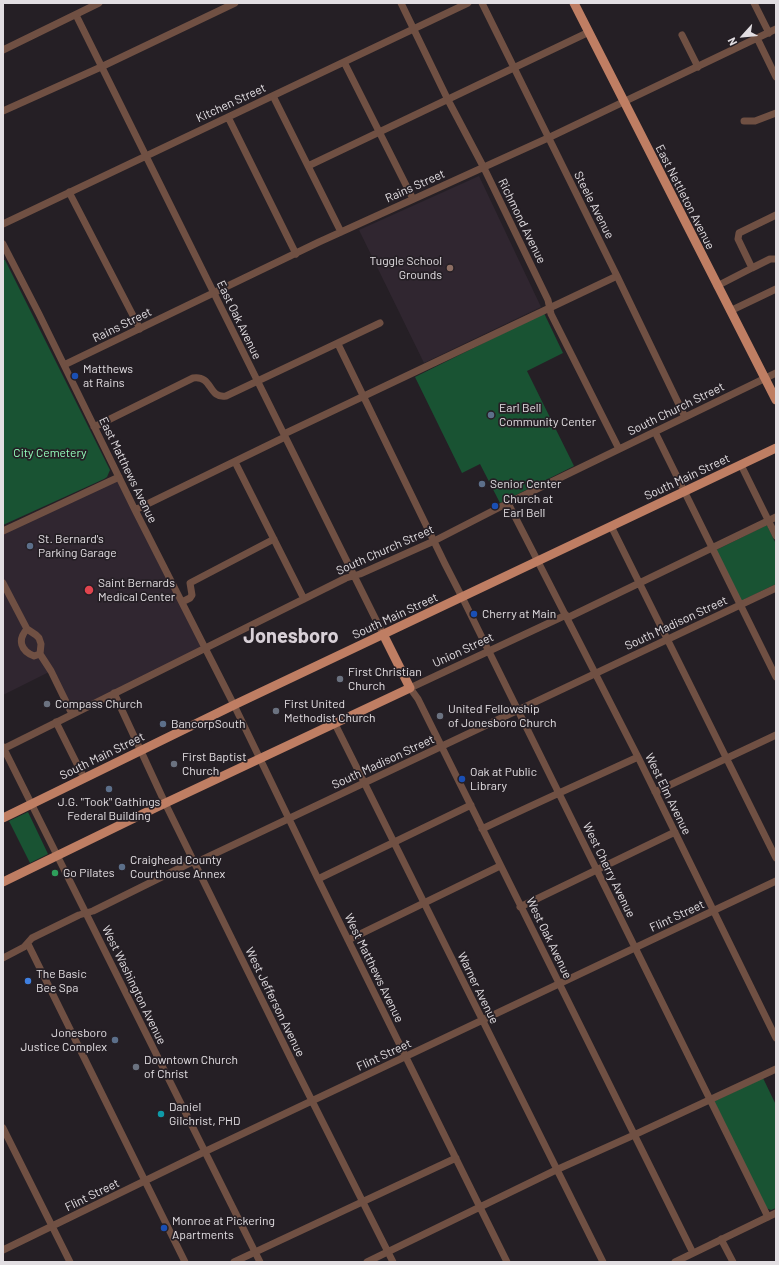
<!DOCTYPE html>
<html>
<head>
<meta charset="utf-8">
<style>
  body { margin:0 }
  #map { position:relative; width:779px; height:1265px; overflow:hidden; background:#251f25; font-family:Barlow,sans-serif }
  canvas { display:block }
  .frame { position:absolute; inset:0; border:4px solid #e2dee2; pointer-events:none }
  .north { position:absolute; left:723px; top:16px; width:40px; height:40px; -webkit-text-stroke:3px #251f25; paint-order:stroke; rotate:243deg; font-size:11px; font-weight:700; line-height:16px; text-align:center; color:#e2dee2 }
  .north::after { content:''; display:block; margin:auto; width:14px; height:18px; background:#e2dee2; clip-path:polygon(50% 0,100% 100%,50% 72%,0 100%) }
</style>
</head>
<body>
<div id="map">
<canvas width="779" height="1265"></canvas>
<div class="frame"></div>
<div class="north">N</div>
</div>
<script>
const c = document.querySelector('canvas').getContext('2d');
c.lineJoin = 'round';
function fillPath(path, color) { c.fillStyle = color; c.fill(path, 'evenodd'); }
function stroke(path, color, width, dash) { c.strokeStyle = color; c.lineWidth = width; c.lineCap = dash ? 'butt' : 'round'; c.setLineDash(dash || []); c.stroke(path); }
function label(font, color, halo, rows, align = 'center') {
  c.font = font + ' Barlow,sans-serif'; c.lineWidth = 3.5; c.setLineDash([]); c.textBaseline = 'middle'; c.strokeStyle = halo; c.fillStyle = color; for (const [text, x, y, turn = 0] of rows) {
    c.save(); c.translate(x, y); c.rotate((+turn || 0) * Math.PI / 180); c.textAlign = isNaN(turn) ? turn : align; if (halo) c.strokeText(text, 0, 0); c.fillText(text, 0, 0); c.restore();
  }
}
fillPath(new Path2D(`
  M 479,176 L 541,307 L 424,363 L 359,230 Z
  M 118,478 L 205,647 L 72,714 L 51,671 L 3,695 L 3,533 Z`), '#302630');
fillPath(new Path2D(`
  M 3,260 L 5,260 L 110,470 L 107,477 L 104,479 L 3,525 Z
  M 544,313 L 563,353 L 527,371 L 574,466 L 500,503 L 480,464 L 462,473 L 415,377 Z
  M 767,525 L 776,544 L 776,584 L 741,601 L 716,550 Z
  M 28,812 L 48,854 L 30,863 L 9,821 Z
  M 763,1078 L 776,1105 L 776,1208 L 771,1210 L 766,1208 L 715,1103 L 715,1101 Z`), '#195333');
stroke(new Path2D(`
  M 401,3 L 448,100 L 484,168 L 548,300 L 551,314 L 619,449
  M 482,3 L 617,276 L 685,417
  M 754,3 L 769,33
  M 76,15 L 383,634
  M 682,35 L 698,67
  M 757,38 L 776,77
  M 3,50 L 99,3
  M 344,62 L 413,199
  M 273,96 L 341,232
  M 3,111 L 101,67 L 235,3
  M 228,117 L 296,254
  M 744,121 L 755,121 L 776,113
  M 308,166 L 589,32
  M 69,192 L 140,329
  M 776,215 L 739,233 L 738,239 L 752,268 L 770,259 L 776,259
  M 3,224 L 468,3
  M 3,244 L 39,314 L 135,510 L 234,705 L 318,879 L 507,1262
  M 717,286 L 752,268
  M 730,311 L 776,289
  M 338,344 L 445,564 L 465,603 L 768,1217
  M 64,365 L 319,242 L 548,138 L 776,29
  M 94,427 L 193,378 C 213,375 208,399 226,396 L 380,323
  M 655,432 L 776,677
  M 284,434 L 617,276
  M 235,462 L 304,599
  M 741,465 L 776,536
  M 508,503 L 638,757 L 776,1038
  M 135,510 L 285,437
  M 611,526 L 776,858
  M 3,531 L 119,477
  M 3,583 L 27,629 L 36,635 L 39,638 L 41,644 L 40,654 L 51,671 L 72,714
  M 182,602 L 190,598 L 192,595 L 190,583 L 274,539
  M 566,615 L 410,688 L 418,699 L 693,1253
  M 567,618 L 776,517
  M 27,629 C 17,640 21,651 34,656 L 40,654
  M 114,693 L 165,803 L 294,1065 L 393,1262
  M 56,722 L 84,778
  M 335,724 L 603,1262
  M 3,747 L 260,1262
  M 3,749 L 346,578 L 360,574 L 434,541 L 508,503 L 776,373
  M 655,792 L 776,735
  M 482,829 C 534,804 586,781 638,757
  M 195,863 L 776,588
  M 318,879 L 471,805
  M 520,907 L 675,832
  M 348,940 L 500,866
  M 28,944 L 185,1262
  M 3,958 L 24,947 L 32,938 L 79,915 L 93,911 L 194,861
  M 3,1128 L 70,1262
  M 721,1239 L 733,1262
  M 3,1250 L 204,1152 L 776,881
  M 234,1262 L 456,1158
  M 367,1262 L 556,1170 L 634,1135 L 776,1069
  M 675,1262 L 776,1213`), '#705043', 7);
stroke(new Path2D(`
  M 574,3 L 776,400
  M 3,818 L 234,705 L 776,448
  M 3,882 L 157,807 L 410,688 L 383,634`), '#bf7e63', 9);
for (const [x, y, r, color] of [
  [450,268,4,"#8d6e63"],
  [75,376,4,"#1a4fb4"],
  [491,415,4,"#5c6f8a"],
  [482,484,4,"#5c6f8a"],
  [495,506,4,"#1a4fb4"],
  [30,546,4,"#5c6f8a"],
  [89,590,5,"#e0444e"],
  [474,614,4,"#1a4fb4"],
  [340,679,4,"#6b7280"],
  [47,704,4,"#6b7280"],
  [276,711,4,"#6b7280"],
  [440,716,4,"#6b7280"],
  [163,724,4,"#5c6f8a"],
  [174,764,4,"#6b7280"],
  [462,779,4,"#1a4fb4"],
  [109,789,4,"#5c6f8a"],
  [122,867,4,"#5c6f8a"],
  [55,873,4,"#2e9e5b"],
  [28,981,4,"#3f7fe0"],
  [115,1040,4,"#5c6f8a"],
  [136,1067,4,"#6b7280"],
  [161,1114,4,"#0f9aa8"],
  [164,1228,4,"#1a4fb4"]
]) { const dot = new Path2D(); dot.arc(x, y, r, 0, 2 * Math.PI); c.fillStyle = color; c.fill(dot); stroke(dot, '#251f25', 1.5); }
label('12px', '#e2dee2', '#251f25', [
  ["Kitchen Street",231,103,-25],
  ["Rains Street",415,186,-24],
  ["East Nettleton Avenue",685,197,63],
  ["Steele Avenue",594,205,63],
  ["Richmond Avenue",522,221,64],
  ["East Oak Avenue",239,320,64],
  ["Rains Street",122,325,-26],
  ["South Church Street",676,409,-26],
  ["East Matthews Avenue",128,470,64],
  ["South Main Street",687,477,-25],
  ["South Church Street",385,550,-24],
  ["South Main Street",395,616,-25],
  ["South Madison Street",676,623,-25],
  ["Union Street",463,650,-25],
  ["South Main Street",102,756,-26],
  ["South Madison Street",383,762,-25],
  ["West Elm Avenue",668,794,64],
  ["West Cherry Avenue",609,870,64],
  ["Flint Street",677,916,-25],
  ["West Oak Avenue",549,938,64],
  ["West Matthews Avenue",374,968,64],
  ["West Washington Avenue",134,985,64],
  ["Warner Avenue",478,988,64],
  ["West Jefferson Avenue",275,1002,64],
  ["Flint Street",384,1055,-25],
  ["Flint Street",92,1195,-26]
]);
label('12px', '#e2dee2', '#251f25', [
  ["Tuggle School",442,261,"right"],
  ["Grounds",442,275,"right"],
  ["Matthews",83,369],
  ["at Rains",83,383],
  ["Earl Bell",499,408],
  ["Community Center",499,422],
  ["Senior Center",490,484],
  ["Church at",503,499],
  ["Earl Bell",503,513],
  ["St. Bernard's",38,539],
  ["Parking Garage",38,553],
  ["Saint Bernards",98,583],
  ["Medical Center",98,597],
  ["Cherry at Main",482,614],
  ["First Christian",348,672],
  ["Church",348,686],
  ["Compass Church",55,704],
  ["First United",284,704],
  ["Methodist Church",284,718],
  ["United Fellowship",448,709],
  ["of Jonesboro Church",448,723],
  ["BancorpSouth",171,724],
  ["First Baptist",182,757],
  ["Church",182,771],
  ["Oak at Public",470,772],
  ["Library",470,786],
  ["J.G. \"Took\" Gathings",109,802,"center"],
  ["Federal Building",109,816,"center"],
  ["Craighead County",130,860],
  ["Courthouse Annex",130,874],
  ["Go Pilates",63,873],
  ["The Basic",36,974],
  ["Bee Spa",36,988],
  ["Jonesboro",107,1033,"right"],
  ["Justice Complex",107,1047,"right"],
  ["Downtown Church",144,1060],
  ["of Christ",144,1074],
  ["Daniel",169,1107],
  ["Gilchrist, PHD",169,1121],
  ["Monroe at Pickering",172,1221],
  ["Apartments",172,1235]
], 'left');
label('12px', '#94febb', '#251f25', [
  ["City Cemetery",50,453]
]);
label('bold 20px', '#d8d0d7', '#251f25', [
  ["Jonesboro",291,636]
]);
</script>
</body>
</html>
